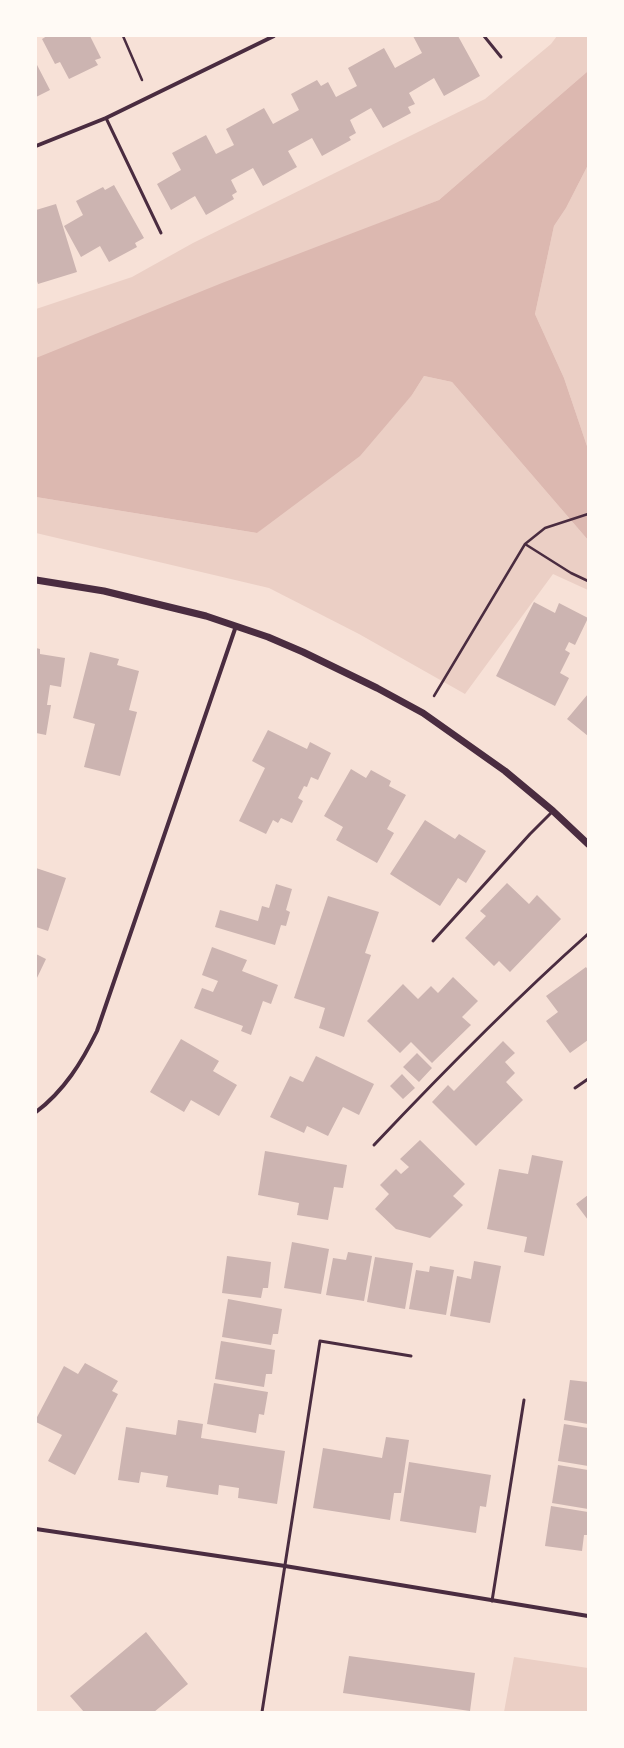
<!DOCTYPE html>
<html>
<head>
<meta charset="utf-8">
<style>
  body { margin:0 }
  #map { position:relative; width:624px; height:1748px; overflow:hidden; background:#f7e1d7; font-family:"Golos Text",sans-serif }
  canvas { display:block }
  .frame { position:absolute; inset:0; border:37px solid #fffaf5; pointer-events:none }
</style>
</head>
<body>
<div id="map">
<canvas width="624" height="1748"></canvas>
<div class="frame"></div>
</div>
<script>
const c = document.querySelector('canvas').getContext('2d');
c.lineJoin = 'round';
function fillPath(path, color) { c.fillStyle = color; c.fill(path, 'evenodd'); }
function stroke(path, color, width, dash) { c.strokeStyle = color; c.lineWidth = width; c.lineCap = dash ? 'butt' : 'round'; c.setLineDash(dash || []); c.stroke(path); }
fillPath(new Path2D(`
  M 557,36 L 588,36 L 588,71 L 439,200 L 36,359 L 36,309 L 132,277 L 193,243 L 485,99 L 551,44 Z
  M 588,165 L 588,449 L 564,378 L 535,314 L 554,226 L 566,208 Z
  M 424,376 L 452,382 L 588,540 L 588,590 L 553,574 L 465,694 L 359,634 L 269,588 L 36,533 L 36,497 L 257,533 L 412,395 Z
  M 514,1657 L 588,1668 L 588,1712 L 504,1712 Z`), '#ebcfc5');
fillPath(new Path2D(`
  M 588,71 L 588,165 L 566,208 L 554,226 L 535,314 L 564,378 L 588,449 L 588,540 L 452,382 L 424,376 L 412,395 L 360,456 L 257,533 L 36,497 L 36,358 L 222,283 L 439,200 Z`), '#dcb8b0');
fillPath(new Path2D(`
  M 47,36 L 90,36 L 101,58 L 95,60 L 98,65 L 69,79 L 60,62 L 55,64 L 42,39 Z
  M 413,36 L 458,36 L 480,76 L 444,96 L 434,78 L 409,93 L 415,104 L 408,107 L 411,113 L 383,128 L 371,108 L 350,120 L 356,133 L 349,137 L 351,140 L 322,156 L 312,138 L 288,151 L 297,167 L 263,186 L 253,168 L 231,180 L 237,192 L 232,195 L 234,199 L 206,215 L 195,196 L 171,210 L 157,184 L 181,170 L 172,153 L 206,135 L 216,154 L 234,145 L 226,129 L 264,108 L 273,124 L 299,110 L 291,94 L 317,80 L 321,86 L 328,82 L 336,97 L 357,86 L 348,68 L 384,48 L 395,68 L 422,53 Z
  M 36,63 L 50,90 L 36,97 Z
  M 114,185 L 144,238 L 135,243 L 137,247 L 109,262 L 100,246 L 81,257 L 64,226 L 83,215 L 76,201 L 103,187 L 105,190 Z
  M 56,204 L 77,272 L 38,284 L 36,278 L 36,210 Z
  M 534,602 L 555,613 L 559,603 L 588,618 L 575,645 L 569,642 L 565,650 L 570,653 L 560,673 L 569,678 L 555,706 L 496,676 Z
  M 36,648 L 40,649 L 40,654 L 65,658 L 61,687 L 50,685 L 47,705 L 51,705 L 46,735 L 36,733 Z
  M 90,652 L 119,659 L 117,665 L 139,671 L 129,710 L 137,712 L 120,776 L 84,767 L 95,724 L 73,718 Z
  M 588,694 L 588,736 L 567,719 Z
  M 268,730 L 307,749 L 310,742 L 331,753 L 318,780 L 311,777 L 307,787 L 304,786 L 298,798 L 303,801 L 292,823 L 281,818 L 278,823 L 273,820 L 266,834 L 239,821 L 265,768 L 252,761 Z
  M 351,769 L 366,778 L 371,770 L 391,781 L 389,786 L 406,795 L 387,829 L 394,833 L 377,863 L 336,840 L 343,827 L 324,816 Z
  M 425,820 L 455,839 L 459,834 L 486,851 L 466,883 L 458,878 L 440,906 L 390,874 Z
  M 36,868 L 66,878 L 48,931 L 36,927 Z
  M 507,883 L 529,904 L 537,895 L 561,919 L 510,972 L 499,961 L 494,966 L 465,938 L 486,916 L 480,911 Z
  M 276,884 L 292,889 L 286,910 L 290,912 L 286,926 L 281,925 L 275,945 L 215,927 L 220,910 L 258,921 L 262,906 L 269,908 Z
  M 328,896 L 379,912 L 365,953 L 371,955 L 344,1037 L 319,1028 L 325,1008 L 294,998 Z
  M 212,947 L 247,960 L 242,971 L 278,985 L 271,1004 L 263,1001 L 251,1035 L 241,1031 L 243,1026 L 194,1008 L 202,988 L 213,992 L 218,981 L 202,975 Z
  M 36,954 L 46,959 L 36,980 Z
  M 586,967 L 588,970 L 588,1040 L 570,1053 L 546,1021 L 558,1012 L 546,996 Z
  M 453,977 L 478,1001 L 462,1017 L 471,1025 L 432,1063 L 411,1042 L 400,1053 L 367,1021 L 403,984 L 418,999 L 431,986 L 438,993 Z
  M 181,1039 L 219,1061 L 213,1071 L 237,1085 L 219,1116 L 191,1100 L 184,1112 L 150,1092 Z
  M 503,1041 L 515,1053 L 505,1062 L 515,1073 L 506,1082 L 523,1100 L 476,1146 L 432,1102 L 448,1085 L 454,1091 Z
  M 417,1053 L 432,1068 L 419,1082 L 403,1067 Z
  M 316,1056 L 374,1084 L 359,1115 L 343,1107 L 328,1136 L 307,1126 L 304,1133 L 270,1117 L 290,1076 L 303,1082 Z
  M 402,1074 L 415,1088 L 403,1099 L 390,1086 Z
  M 420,1140 L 465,1184 L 453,1196 L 463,1205 L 430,1238 L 396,1229 L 375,1209 L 389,1194 L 380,1185 L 396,1169 L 401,1174 L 409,1167 L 400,1159 Z
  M 265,1151 L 347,1165 L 343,1188 L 334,1187 L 328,1220 L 297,1215 L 299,1203 L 258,1195 Z
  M 532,1155 L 563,1161 L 544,1256 L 524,1252 L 527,1237 L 487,1229 L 499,1169 L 528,1174 Z
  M 588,1195 L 588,1220 L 576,1204 Z
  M 292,1242 L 329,1249 L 321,1294 L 284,1288 Z
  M 348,1252 L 372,1256 L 364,1301 L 326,1295 L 333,1258 L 346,1260 Z
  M 227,1256 L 271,1262 L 268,1288 L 263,1288 L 261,1298 L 222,1293 Z
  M 375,1257 L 413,1263 L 405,1309 L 367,1302 Z
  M 474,1261 L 501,1266 L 490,1323 L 450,1316 L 457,1276 L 471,1279 Z
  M 430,1266 L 454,1270 L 446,1315 L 409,1309 L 416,1270 L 429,1272 Z
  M 228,1299 L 282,1309 L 278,1334 L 273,1334 L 271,1345 L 222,1337 Z
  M 221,1341 L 275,1350 L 272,1374 L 266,1374 L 264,1387 L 215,1379 Z
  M 85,1363 L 118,1381 L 112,1391 L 118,1394 L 75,1475 L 48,1461 L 62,1435 L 36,1422 L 36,1419 L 64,1366 L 78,1374 Z
  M 570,1380 L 588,1382 L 588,1424 L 564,1420 Z
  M 214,1383 L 268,1392 L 264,1415 L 259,1414 L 256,1433 L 207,1424 Z
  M 178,1420 L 203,1424 L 201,1438 L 285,1451 L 277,1504 L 238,1498 L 239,1488 L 219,1485 L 218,1495 L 166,1487 L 168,1476 L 141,1472 L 139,1483 L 118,1480 L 126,1427 L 176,1435 Z
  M 564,1424 L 588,1428 L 588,1466 L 558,1461 Z
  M 386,1437 L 409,1440 L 401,1493 L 394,1493 L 390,1520 L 313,1508 L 323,1448 L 382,1458 Z
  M 409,1462 L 491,1475 L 486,1507 L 480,1506 L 476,1533 L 400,1521 Z
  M 558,1465 L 588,1470 L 588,1509 L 552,1503 Z
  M 551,1506 L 588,1512 L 588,1530 L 587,1535 L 584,1535 L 582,1551 L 545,1546 Z
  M 146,1632 L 188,1684 L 154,1712 L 84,1712 L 70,1696 Z
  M 349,1656 L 475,1673 L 470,1711 L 343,1693 Z`), '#ccb4b1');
stroke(new Path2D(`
  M 123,36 L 142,80
  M 525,544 L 571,573 L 588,581
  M 434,696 L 525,544 L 545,528 L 588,514`), '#4a2c40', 2.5);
stroke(new Path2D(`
  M 484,36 L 501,57
  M 106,118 L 161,233
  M 433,941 L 530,834 L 553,811
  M 575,1088 L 588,1079
  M 374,1145 C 443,1072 513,1001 588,934
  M 492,1601 L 524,1400
  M 262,1712 L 320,1341 L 411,1356`), '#4a2c40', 3);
stroke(new Path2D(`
  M 36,146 L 106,118 L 274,36
  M 36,1112 C 64,1091 82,1062 97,1031 L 236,626
  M 36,1529 L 285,1566 L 588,1616`), '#4a2c40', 4);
stroke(new Path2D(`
  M 36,580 L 104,591 L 206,616 L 268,637 L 303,652 L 377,688 L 423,713 L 505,771 L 553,811 L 588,844`), '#4a2c40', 7);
</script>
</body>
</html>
